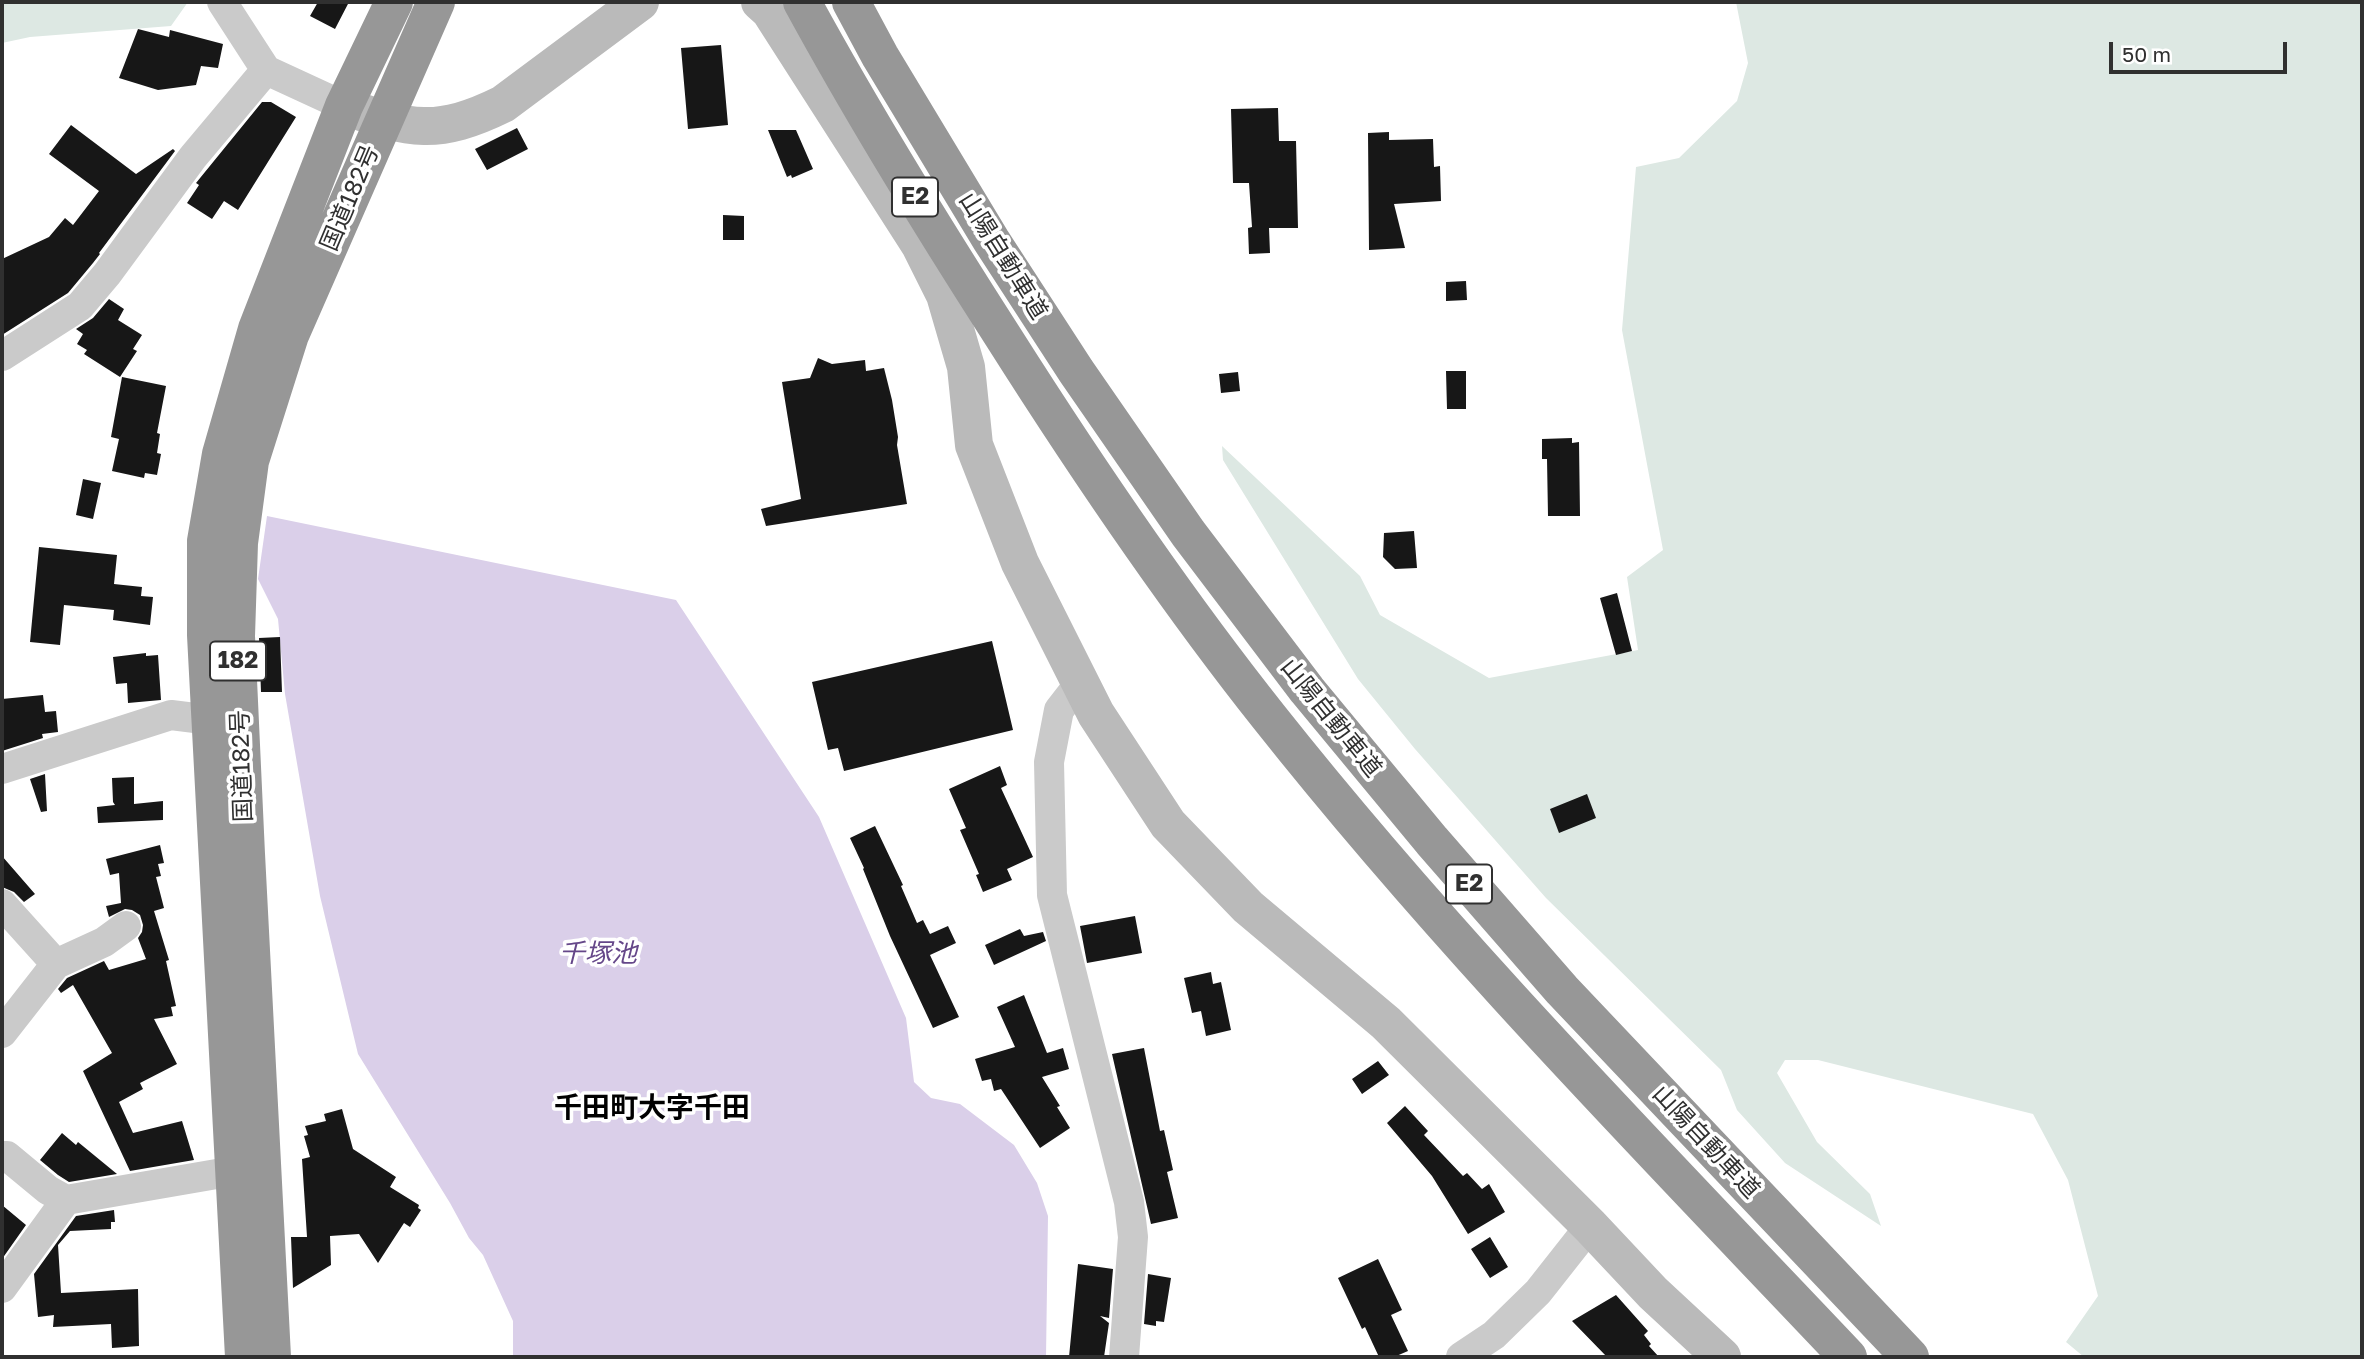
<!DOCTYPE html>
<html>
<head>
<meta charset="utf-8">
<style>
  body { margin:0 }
  #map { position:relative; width:2364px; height:1359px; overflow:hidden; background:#fff; font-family:"Golos Text",sans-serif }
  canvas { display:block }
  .frame { position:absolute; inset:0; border:4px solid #303030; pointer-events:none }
  .scale { position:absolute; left:2109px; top:42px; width:178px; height:32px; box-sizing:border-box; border:4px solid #303030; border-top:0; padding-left:9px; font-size:21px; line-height:24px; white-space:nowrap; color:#303030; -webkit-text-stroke:5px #fff; paint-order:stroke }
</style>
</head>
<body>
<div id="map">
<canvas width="2364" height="1359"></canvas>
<div class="frame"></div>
<div class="scale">50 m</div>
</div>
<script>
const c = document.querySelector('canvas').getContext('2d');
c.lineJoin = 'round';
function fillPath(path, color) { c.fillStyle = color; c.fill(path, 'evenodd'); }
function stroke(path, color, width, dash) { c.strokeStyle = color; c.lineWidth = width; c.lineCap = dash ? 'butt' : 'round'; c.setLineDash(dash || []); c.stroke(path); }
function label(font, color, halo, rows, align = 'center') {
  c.font = font + ' "Golos Text","Noto Sans JP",sans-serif'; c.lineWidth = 7; c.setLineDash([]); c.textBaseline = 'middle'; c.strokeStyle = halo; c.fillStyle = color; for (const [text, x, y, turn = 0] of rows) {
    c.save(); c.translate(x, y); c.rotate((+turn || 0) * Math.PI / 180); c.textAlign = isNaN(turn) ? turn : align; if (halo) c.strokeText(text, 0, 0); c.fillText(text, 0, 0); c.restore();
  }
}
fillPath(new Path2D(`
  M 2,2 L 188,2 L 171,26 L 30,37 L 2,43 Z
  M 1736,2 L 2362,2 L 2362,1357 L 2084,1357 L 2066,1342 L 2098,1296 L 2068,1180 L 2033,1114 L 1818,1060 L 1785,1060 L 1777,1073 L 1817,1142 L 1870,1194 L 1881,1226 L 1785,1163 L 1737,1110 L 1721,1070 L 1546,898 L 1415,749 L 1358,679 L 1223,460 L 1222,446 L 1360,576 L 1380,615 L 1489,678 L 1638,650 L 1627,577 L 1663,550 L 1622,330 L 1636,167 L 1679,158 L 1737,101 L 1748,63 Z`), '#dde8e3');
fillPath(new Path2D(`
  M 267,516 L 676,600 L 819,817 L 906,1018 L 914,1082 L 931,1098 L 960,1104 L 1014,1145 L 1037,1183 L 1048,1216 L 1046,1357 L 513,1357 L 513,1321 L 483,1255 L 469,1238 L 450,1203 L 358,1054 L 320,896 L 285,694 L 278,619 L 258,579 Z`), '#dacfe9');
fillPath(new Path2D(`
  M 318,2 L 349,2 L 335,29 L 310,16 Z
  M 138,29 L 169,37 L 170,30 L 223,44 L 218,68 L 201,66 L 196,85 L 158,90 L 119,78 Z
  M 721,45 L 728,125 L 688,129 L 681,48 Z
  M 262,102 L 271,102 L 296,117 L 238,210 L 224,201 L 212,219 L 187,203 L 199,185 L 196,183 Z
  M 1278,108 L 1279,141 L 1296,141 L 1298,228 L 1269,228 L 1270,253 L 1249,254 L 1248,228 L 1252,227 L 1249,183 L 1233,183 L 1231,109 Z
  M 71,125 L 136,174 L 173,149 L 175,151 L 99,253 L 100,254 L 93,263 L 68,293 L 2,335 L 2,259 L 49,237 L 65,218 L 73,225 L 99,191 L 49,154 Z
  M 517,128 L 528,149 L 487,170 L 475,149 Z
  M 768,130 L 796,130 L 813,169 L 792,178 L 791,175 L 787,177 Z
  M 1389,132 L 1389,140 L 1433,139 L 1434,167 L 1440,166 L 1441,201 L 1394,204 L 1405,248 L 1369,250 L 1368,133 Z
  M 723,215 L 744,216 L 744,240 L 723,240 Z
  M 1466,281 L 1467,300 L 1446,301 L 1446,282 Z
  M 109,299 L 124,309 L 118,320 L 142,335 L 133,349 L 137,351 L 120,377 L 84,354 L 87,350 L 77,344 L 83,334 L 76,329 L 93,318 Z
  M 818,358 L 832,364 L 865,360 L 866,371 L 884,368 L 892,400 L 898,437 L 897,445 L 907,504 L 766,526 L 761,509 L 801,499 L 782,382 L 810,378 Z
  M 1446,371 L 1466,371 L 1466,409 L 1447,409 Z
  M 1238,372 L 1240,391 L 1221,393 L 1219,374 Z
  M 122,377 L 166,386 L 157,433 L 160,434 L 157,453 L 161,454 L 157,475 L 145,473 L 144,478 L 112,471 L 119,439 L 111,437 Z
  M 1572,438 L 1572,443 L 1579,442 L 1580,516 L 1548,516 L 1547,459 L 1542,459 L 1542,439 Z
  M 83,479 L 101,483 L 93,519 L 76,515 Z
  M 1414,531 L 1417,568 L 1395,569 L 1383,557 L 1384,533 Z
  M 39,547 L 117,555 L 114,584 L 142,587 L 141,596 L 153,597 L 150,625 L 113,620 L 114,610 L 64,605 L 60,645 L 30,642 Z
  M 1617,593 L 1632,651 L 1616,655 L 1600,598 Z
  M 280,637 L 282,692 L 261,692 L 259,638 Z
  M 992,641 L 1013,730 L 844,771 L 838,748 L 828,750 L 812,682 Z
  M 146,653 L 146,656 L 158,655 L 161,700 L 128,703 L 127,683 L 116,684 L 113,657 Z
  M 43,695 L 45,712 L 56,711 L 58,732 L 42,734 L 43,738 L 2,751 L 2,699 Z
  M 1000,766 L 1007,785 L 1001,788 L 1033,857 L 1007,869 L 1012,880 L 983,892 L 976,875 L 979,874 L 960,830 L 966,828 L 949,789 Z
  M 45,774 L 47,811 L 41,812 L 30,779 Z
  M 134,777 L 134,804 L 163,801 L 163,820 L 98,823 L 97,807 L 115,805 L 113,802 L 112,778 Z
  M 1587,794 L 1596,818 L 1559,833 L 1550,809 Z
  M 875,826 L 903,885 L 901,886 L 917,923 L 923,920 L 930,934 L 948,926 L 956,943 L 930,955 L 959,1017 L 933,1028 L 890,936 L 863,869 L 864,868 L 850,838 Z
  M 160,845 L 164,863 L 158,864 L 161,876 L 156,877 L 164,908 L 154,911 L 169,960 L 166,961 L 176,1006 L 171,1007 L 173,1016 L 154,1019 L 177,1064 L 140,1083 L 143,1089 L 119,1102 L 133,1133 L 182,1121 L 194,1160 L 130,1171 L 83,1071 L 112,1053 L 73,985 L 61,993 L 58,989 L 67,978 L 104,961 L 109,970 L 146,959 L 138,938 L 142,932 L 143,925 L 140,915 L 132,910 L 125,909 L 109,917 L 106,906 L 121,903 L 119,873 L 110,875 L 106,859 Z
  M 2,856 L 35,894 L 24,902 L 14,892 L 2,887 Z
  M 1135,916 L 1142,953 L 1087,963 L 1080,926 Z
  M 1020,929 L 1024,936 L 1043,932 L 1046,941 L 994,965 L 985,945 Z
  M 1211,972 L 1213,984 L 1221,982 L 1231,1030 L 1206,1036 L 1201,1011 L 1192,1013 L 1184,978 Z
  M 1024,995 L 1047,1053 L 1063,1048 L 1069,1069 L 1042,1077 L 1060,1106 L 1057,1107 L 1070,1128 L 1040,1148 L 1001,1089 L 994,1091 L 991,1079 L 982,1081 L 975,1059 L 1015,1047 L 997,1007 Z
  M 1144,1048 L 1160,1131 L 1164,1130 L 1173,1170 L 1167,1172 L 1178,1218 L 1151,1224 L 1112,1054 Z
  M 1378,1061 L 1389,1075 L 1362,1094 L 1352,1079 Z
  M 1405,1106 L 1428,1131 L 1424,1135 L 1463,1176 L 1467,1173 L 1482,1189 L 1489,1184 L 1505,1212 L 1468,1234 L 1432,1176 L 1387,1123 Z
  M 342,1109 L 353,1149 L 396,1177 L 390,1187 L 419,1205 L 418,1208 L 421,1210 L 410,1227 L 404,1223 L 378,1263 L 359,1234 L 330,1236 L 331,1265 L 293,1288 L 291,1237 L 307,1237 L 302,1159 L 310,1157 L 304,1136 L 308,1135 L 305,1126 L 326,1121 L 324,1114 Z
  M 62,1133 L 76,1145 L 78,1142 L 117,1174 L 69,1182 L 58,1175 L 40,1160 Z
  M 2,1205 L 26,1225 L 2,1259 Z
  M 114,1210 L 115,1222 L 111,1222 L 111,1229 L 70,1231 L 58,1245 L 61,1293 L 138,1289 L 139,1346 L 112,1348 L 111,1324 L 53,1327 L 54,1315 L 38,1317 L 34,1274 L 76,1216 Z
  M 1490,1237 L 1508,1267 L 1490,1278 L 1471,1249 Z
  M 1378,1259 L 1402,1310 L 1391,1315 L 1408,1351 L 1394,1357 L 1379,1357 L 1365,1327 L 1362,1329 L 1338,1278 Z
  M 1078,1264 L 1113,1269 L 1109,1318 L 1100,1316 L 1109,1323 L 1104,1357 L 1069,1357 Z
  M 1148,1274 L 1171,1278 L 1164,1322 L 1156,1321 L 1156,1326 L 1144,1324 Z
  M 1616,1295 L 1648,1331 L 1644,1335 L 1651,1344 L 1649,1346 L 1659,1357 L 1607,1357 L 1572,1321 Z`), '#171717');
stroke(new Path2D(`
  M 222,2 L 266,70 L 344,106
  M 2,356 L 80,306 L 107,274 L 193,157 L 266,70
  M 1080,683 L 1059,710 L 1049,762 L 1052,895 L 1129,1202 L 1133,1237 L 1124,1357
  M 2,769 L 171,715 L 211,720
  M 2,904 L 56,964
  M 2,1033 L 56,964 L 104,942 L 126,926
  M 2,1156 L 7,1156 L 48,1190 L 66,1200 L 234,1171
  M 2,1288 L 66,1200
  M 1461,1357 L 1494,1335 L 1538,1292 L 1590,1226`), '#cacaca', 30);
stroke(new Path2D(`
  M 760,2 L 770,11 L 920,245 L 945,295 L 966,367 L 974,445 L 1020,563 L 1096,714 L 1168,824 L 1248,907 L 1386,1023 L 1590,1226 L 1653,1293 L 1722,1357
  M 344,106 C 410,130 438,136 503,104 L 640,2`), '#bababa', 38);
stroke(new Path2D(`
  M 802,2 C 864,116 932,226 1002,335 C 1085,466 1172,595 1269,717 C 1448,943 1650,1148 1848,1357
  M 851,2 L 880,56 L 991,240 L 1076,371 L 1188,533 L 1307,690 L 1432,841 L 1562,990 L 1910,1357
  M 244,1357 L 206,635 L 206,541 L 221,454 L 257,329 L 344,106 L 394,2
  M 272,1357 L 246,854 L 236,636 L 239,543 L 250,461 L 290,335 L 436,2`), '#979797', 38);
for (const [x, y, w] of [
  [915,197,46],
  [238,661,56],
  [1469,884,46]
]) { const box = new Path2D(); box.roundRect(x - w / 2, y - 19.5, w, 39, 5); c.fillStyle = '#fff'; c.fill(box); stroke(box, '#303030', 2); }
label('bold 23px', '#303030', null, [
  ["E2",915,197],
  ["182",238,661],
  ["E2",1469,884]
]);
label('24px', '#303030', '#fff', [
  ["国道182号",350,198,-67],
  ["山陽自動車道",1003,256,58],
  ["山陽自動車道",1331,718,51],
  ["国道182号",242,766,-92],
  ["山陽自動車道",1706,1142,47]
]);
label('italic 26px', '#654789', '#fff', [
  ["千塚池",598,954]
]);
label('bold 28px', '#000', '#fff', [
  ["千田町大字千田",652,1108]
]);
</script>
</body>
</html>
